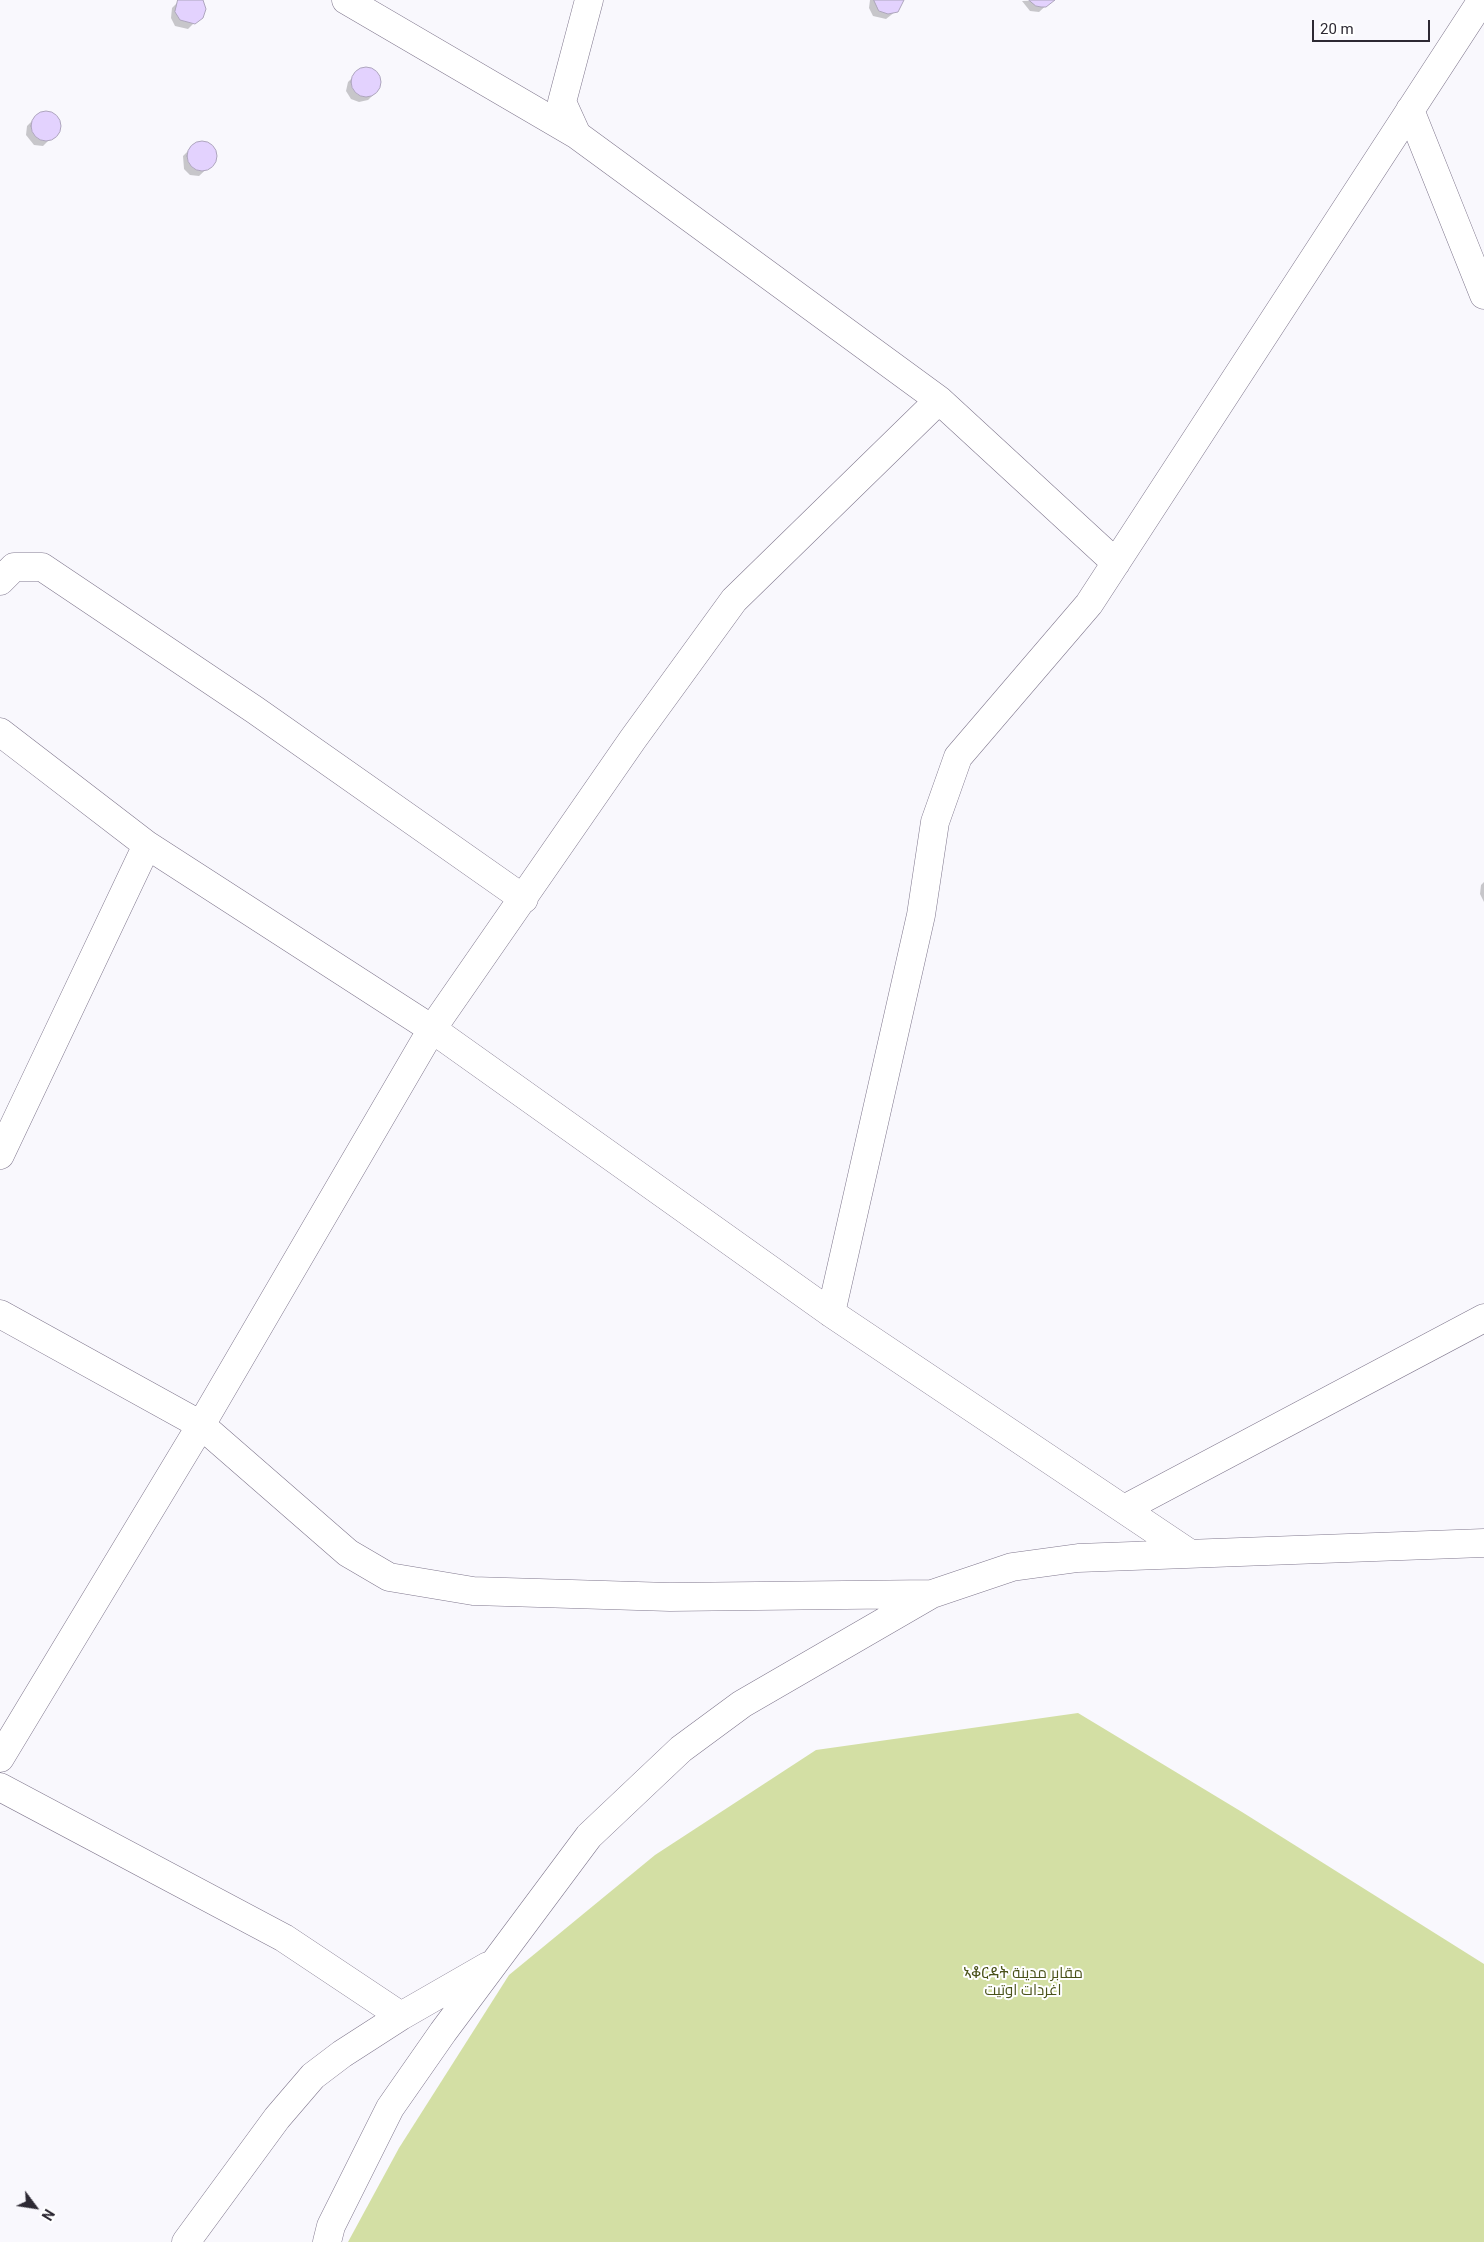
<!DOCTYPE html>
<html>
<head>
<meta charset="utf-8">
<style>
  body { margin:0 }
  #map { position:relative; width:1484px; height:2242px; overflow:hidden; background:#f9f8fd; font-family:Roboto,sans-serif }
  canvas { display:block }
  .north { position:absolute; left:10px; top:2182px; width:50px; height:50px; -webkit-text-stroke:4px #fff; paint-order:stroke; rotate:121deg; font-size:14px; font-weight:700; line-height:20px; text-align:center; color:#2d2933 }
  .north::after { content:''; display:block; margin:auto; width:18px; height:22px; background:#2d2933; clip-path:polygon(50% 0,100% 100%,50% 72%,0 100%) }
  .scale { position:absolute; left:1312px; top:20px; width:118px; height:22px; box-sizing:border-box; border:2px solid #2d2933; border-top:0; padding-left:6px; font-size:15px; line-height:18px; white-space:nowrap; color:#2d2933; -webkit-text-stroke:4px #fff; paint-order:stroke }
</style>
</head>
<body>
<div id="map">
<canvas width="1484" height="2242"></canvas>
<div class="north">N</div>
<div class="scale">20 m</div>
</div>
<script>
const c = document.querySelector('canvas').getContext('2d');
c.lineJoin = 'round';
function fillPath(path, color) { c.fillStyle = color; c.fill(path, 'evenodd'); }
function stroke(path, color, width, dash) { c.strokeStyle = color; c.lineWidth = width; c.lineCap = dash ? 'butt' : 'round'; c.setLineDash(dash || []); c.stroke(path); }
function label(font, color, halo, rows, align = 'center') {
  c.font = font + ' Roboto,Cairo,"Noto Sans Ethiopic",sans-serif'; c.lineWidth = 4; c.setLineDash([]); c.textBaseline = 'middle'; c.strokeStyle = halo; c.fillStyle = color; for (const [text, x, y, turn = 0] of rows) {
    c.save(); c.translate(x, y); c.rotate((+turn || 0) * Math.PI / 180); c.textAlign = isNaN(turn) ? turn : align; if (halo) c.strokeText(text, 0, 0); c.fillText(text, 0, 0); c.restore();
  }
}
fillPath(new Path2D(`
  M 1078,1713 L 1242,1812 L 1484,1964 L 1484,2242 L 348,2242 L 399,2148 L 509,1975 L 655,1855 L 816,1750 Z`), '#d3dfa4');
fillPath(new Path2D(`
  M 180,0 L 200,0 L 204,13 L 188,29 L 175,26 L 171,18 L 172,8 Z
  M 870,0 L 901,0 L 900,8 L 886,19 L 873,16 L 869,8 Z
  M 1052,0 L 1039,12 L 1030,11 L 1022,1 Z
  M 361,69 L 374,70 L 381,82 L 377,91 L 368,100 L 359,102 L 351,99 L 346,91 L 348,82 Z
  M 49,112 L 59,122 L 59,130 L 43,146 L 34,145 L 26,135 L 27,126 L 40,113 Z
  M 205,142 L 215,151 L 215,161 L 199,176 L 190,175 L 184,169 L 183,156 L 196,143 Z
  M 1484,882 L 1484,902 L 1480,894 L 1481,885 Z`), '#0003');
const building = new Path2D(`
  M 178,0 L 203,0 L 206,9 L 203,18 L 195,24 L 180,20 L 175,12 Z
  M 874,0 L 904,0 L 898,12 L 888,14 L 879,11 Z
  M 1029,0 L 1055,0 L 1046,7 L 1041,7 L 1036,6 Z
  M351 82a15 15 0 1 1 30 0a15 15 0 1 1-30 0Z
  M31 126a15 15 0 1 1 30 0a15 15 0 1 1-30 0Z
  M187 156a15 15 0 1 1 30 0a15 15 0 1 1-30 0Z`);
fillPath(building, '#e3d2fe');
stroke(building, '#aea6bd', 1);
const minor = new Path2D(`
  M 346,0 L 577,135
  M 589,0 L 562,102 L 577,135 L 939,400 L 1116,563
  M 1410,110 L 1484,295
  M 0,581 L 14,567 L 42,567 L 255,710 L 524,899
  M 0,732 L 147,845 L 432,1029 L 831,1313 L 1189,1553
  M 0,1155 L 147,845
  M 831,1313 L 921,915 L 935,822 L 958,757 L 1089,604 L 1482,0
  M 0,1314 L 201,1425 L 348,1553 L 389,1577 L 473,1591 L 670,1597 L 932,1594
  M 1124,1509 L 1484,1318
  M 0,1758 L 201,1425 L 432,1029 L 633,739 L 734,600 L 939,400
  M 0,1787 L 284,1938 L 401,2016
  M 186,2242 L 277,2118 L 313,2076 L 342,2054 L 401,2016 L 488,1966
  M 327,2242 L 331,2226 L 390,2108 L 443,2032 L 589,1836 L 681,1749 L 742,1704 L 932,1594 L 1012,1567 L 1078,1558 L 1484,1543`);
stroke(minor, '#80788e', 29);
stroke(minor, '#fff', 28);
label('15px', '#4a521a', '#fff', [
  ["ኣቆርዳት مقابر مدينة",1023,1974],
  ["اغردات اوتيت",1023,1991]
]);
</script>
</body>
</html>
